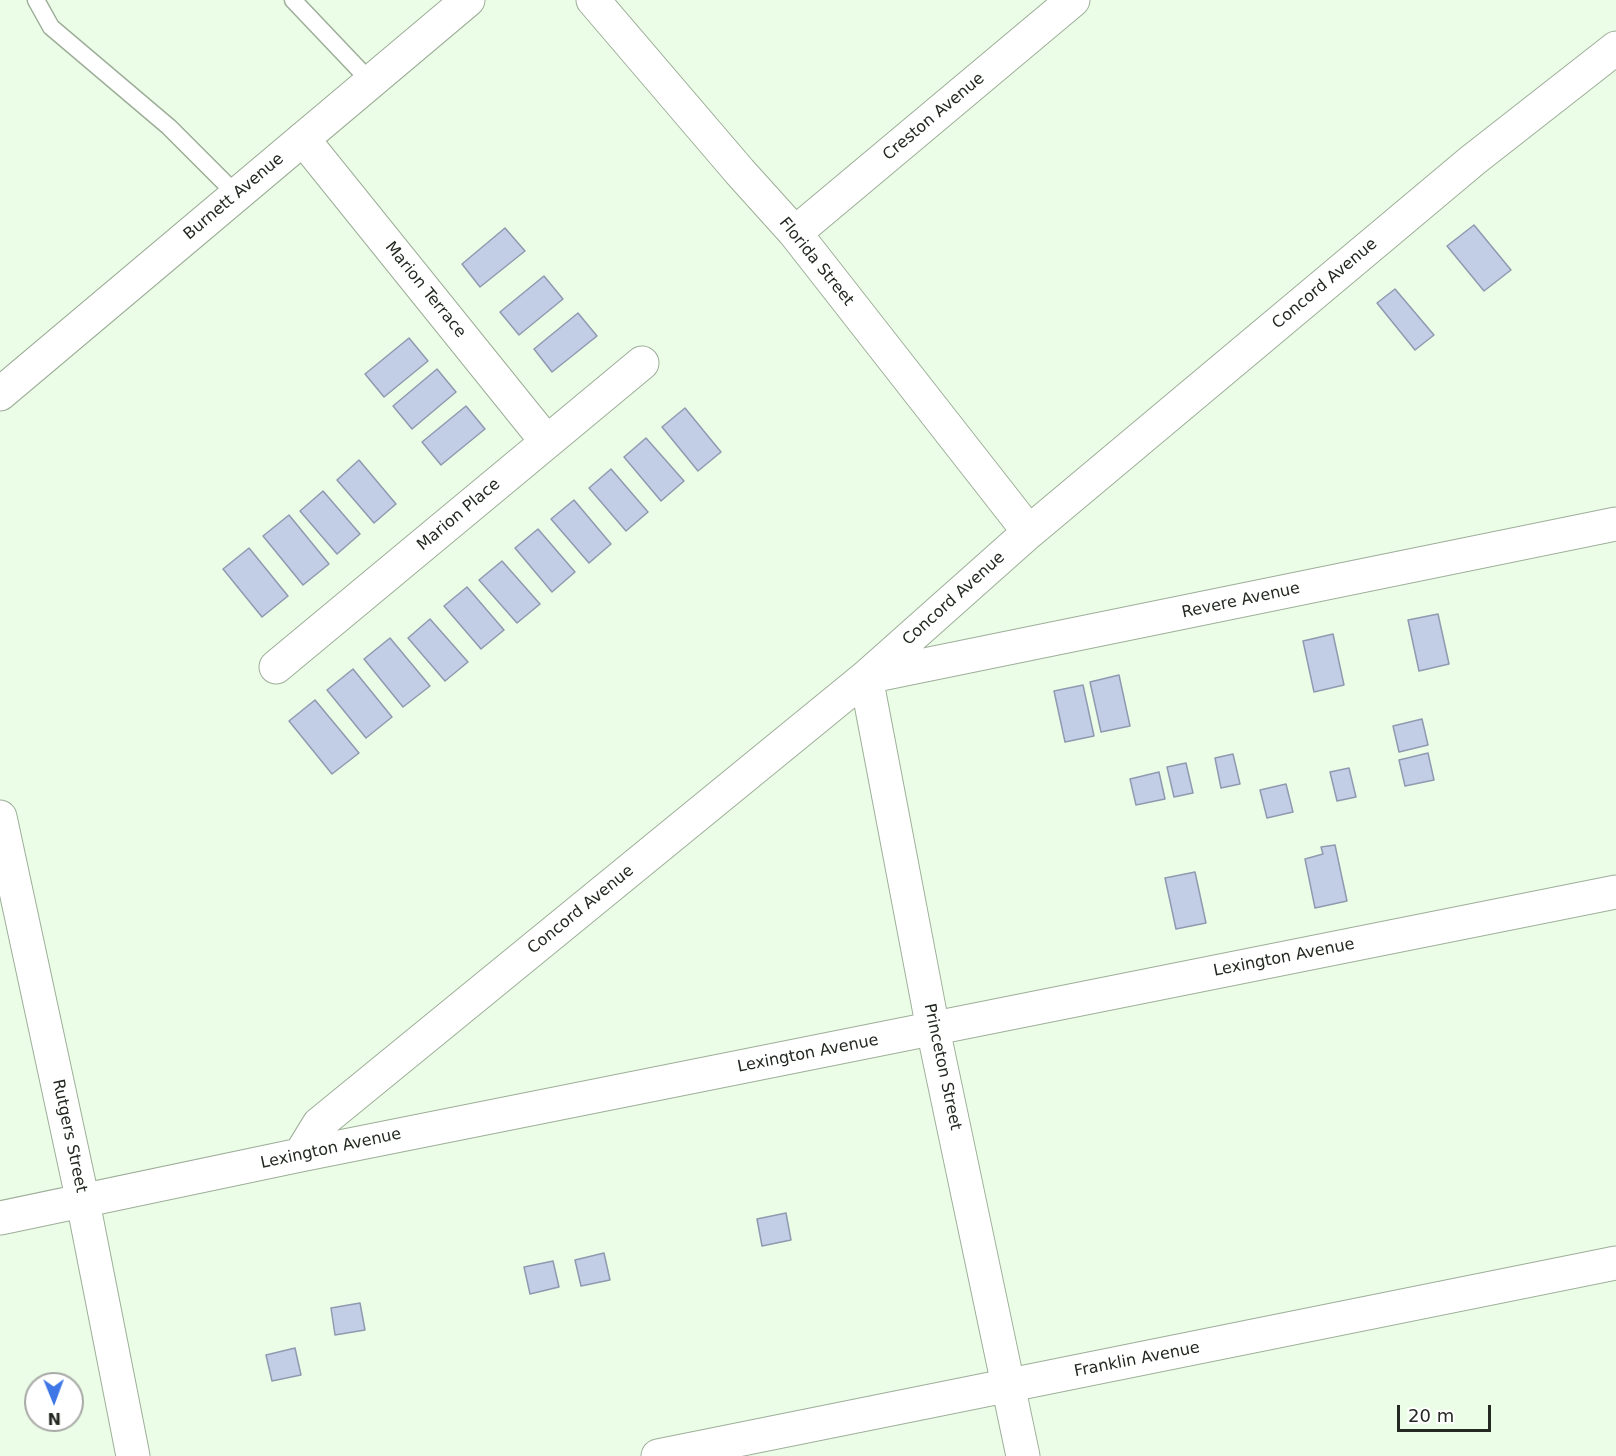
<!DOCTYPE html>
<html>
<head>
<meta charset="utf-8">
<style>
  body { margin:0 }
  #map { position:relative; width:1616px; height:1456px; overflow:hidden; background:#ecfde7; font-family:"DejaVu Sans",sans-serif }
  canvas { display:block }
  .north { position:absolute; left:24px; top:1372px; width:60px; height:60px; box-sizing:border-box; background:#fff; border:2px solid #a7a9a6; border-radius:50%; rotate:179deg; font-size:16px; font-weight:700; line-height:24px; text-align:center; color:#232921 }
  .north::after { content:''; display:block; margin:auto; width:21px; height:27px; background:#4077e7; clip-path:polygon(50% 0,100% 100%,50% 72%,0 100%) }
  .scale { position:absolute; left:1397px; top:1405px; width:94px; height:27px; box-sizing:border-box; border:3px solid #232921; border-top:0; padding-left:8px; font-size:18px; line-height:21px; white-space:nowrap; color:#232921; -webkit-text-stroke:4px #fff; paint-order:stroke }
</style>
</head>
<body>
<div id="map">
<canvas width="1616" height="1456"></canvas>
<div class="north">N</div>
<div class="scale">20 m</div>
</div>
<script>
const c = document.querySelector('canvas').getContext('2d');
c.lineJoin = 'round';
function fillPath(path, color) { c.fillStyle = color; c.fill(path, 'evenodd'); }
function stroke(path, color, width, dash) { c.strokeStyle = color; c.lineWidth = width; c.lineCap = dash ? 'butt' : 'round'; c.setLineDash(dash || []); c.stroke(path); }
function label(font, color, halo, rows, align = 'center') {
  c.font = font + ' "DejaVu Sans",sans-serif'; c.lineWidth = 4.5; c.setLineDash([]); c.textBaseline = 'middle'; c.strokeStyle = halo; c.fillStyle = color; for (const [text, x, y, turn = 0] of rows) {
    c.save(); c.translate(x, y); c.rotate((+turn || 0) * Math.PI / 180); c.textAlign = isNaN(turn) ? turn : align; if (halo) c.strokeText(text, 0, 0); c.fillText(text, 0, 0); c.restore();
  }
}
const building = new Path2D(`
  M 1474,225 L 1511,270 L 1484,291 L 1447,246 Z
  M 505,228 L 525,251 L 480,287 L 462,264 Z
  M 544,276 L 563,299 L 519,335 L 500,312 Z
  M 1395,289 L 1434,335 L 1415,350 L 1377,303 Z
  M 578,313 L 597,336 L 552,372 L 534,349 Z
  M 409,338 L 428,361 L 384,397 L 365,374 Z
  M 437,369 L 456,392 L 412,429 L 393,406 Z
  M 466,406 L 485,429 L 441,465 L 422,442 Z
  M 685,408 L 721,452 L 698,471 L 662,427 Z
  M 646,438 L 684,481 L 661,501 L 624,457 Z
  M 359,460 L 396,504 L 374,523 L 337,480 Z
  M 611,469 L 648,512 L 626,531 L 589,488 Z
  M 323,491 L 360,534 L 337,554 L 300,511 Z
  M 574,500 L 611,544 L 589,563 L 551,519 Z
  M 289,515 L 329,564 L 303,585 L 263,536 Z
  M 538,529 L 575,572 L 552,592 L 515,548 Z
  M 249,548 L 288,596 L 262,617 L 223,569 Z
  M 502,561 L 540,604 L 517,623 L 479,580 Z
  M 467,587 L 504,630 L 481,649 L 444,606 Z
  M 1438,614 L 1449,664 L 1419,671 L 1408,620 Z
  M 430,619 L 468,662 L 445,681 L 408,638 Z
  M 1333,634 L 1344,685 L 1314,692 L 1303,641 Z
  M 390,638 L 430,686 L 403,707 L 364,659 Z
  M 353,669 L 392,717 L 366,738 L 327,690 Z
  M 1119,675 L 1130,726 L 1101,732 L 1090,682 Z
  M 1083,685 L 1094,736 L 1065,742 L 1054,691 Z
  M 315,700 L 359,753 L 332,774 L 289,721 Z
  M 1422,719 L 1428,745 L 1399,752 L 1393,726 Z
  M 1428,753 L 1434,780 L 1405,786 L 1399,760 Z
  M 1233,754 L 1240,784 L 1221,788 L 1215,758 Z
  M 1186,763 L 1193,793 L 1174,797 L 1167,767 Z
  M 1349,768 L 1356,797 L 1337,801 L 1330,772 Z
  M 1159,772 L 1165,799 L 1136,805 L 1130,779 Z
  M 1286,784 L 1293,812 L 1267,818 L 1260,790 Z
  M 1335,845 L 1347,901 L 1315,908 L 1305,859 L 1323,854 L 1321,847 Z
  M 1195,872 L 1206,923 L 1176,929 L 1165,878 Z
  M 786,1213 L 791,1240 L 762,1246 L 757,1219 Z
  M 604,1253 L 610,1280 L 581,1286 L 575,1260 Z
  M 553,1261 L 559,1287 L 530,1294 L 524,1267 Z
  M 360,1303 L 365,1330 L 335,1335 L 331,1308 Z
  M 295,1348 L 301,1375 L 272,1381 L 266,1355 Z`);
fillPath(building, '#c2cee5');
stroke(building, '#8f9ab0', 1.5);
const service = new Path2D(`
  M 36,0 L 51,27 L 169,127 L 236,194
  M 293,0 L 370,81`);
const minor = new Path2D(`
  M 593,0 L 740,172 L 795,233 L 1029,532
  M 303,139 L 547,442
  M 795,233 L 1073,0
  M 276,667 L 642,363
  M 0,817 L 83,1202 L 133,1456
  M 300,1155 L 319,1124 L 866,677 L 1029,532 L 1380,238 L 1473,160 L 1616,48
  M 0,1218 L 300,1155 L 1616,892
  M 658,1456 L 1616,1263
  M 1023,1456 L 933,1029 L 866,677 L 1616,524`);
const tertiary = new Path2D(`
  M 0,394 L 468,0`);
stroke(service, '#9dae99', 19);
stroke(minor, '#9dae99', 35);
stroke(tertiary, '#9dae99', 35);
stroke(service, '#fff', 16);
stroke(minor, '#fff', 33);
stroke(tertiary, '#fff', 33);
label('16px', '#232921', '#fff', [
  ["Creston Avenue",934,117,-40],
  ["Burnett Avenue",234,197,-40],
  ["Florida Street",816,262,51],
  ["Concord Avenue",1325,284,-40],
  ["Marion Terrace",425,290,51],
  ["Marion Place",459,515,-40],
  ["Concord Avenue",954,599,-42],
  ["Revere Avenue",1241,601,-12],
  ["Concord Avenue",581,910,-39],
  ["Lexington Avenue",1284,958,-11],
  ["Lexington Avenue",808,1054,-11],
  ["Princeton Street",942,1067,78],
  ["Rutgers Street",69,1136,78],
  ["Lexington Avenue",331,1149,-12],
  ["Franklin Avenue",1137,1360,-11]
]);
</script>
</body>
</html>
